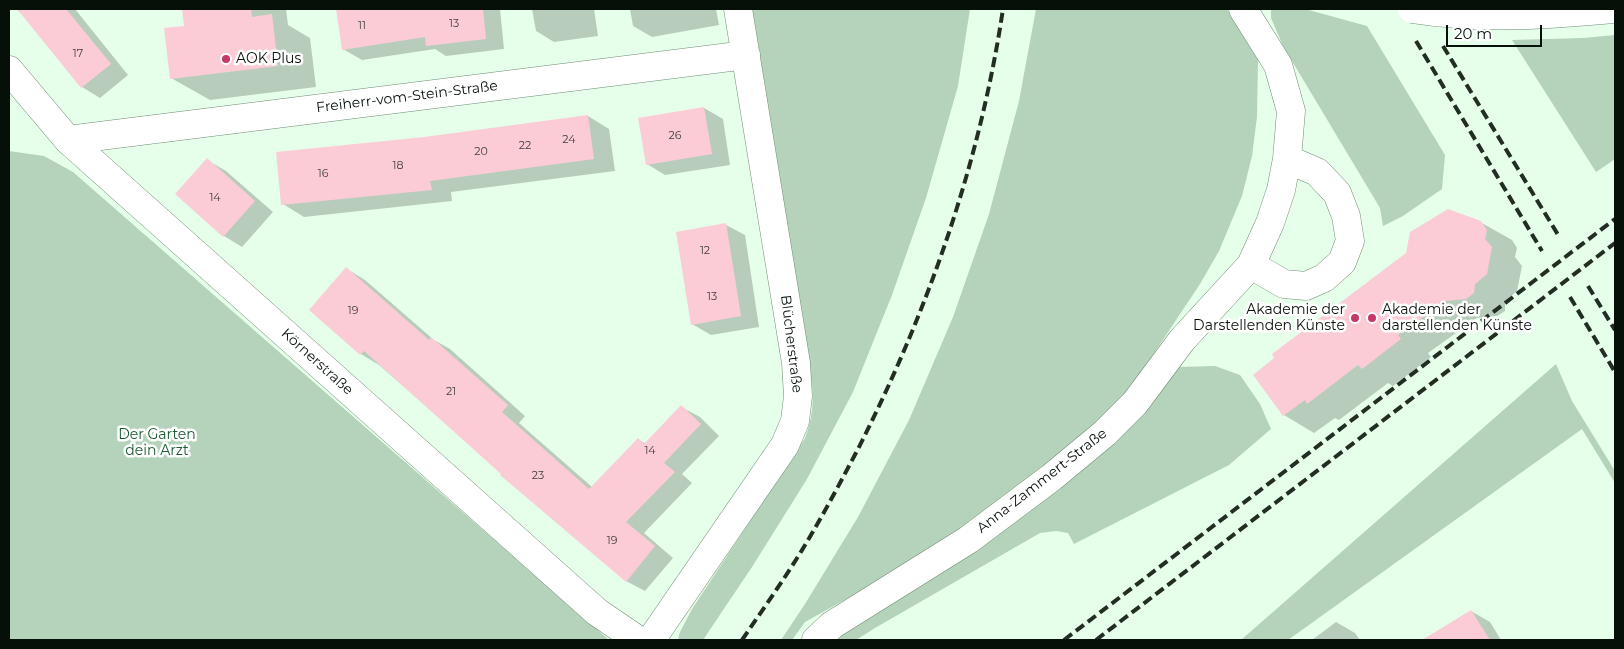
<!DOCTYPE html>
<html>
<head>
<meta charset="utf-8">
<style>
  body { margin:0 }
  #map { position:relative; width:1624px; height:649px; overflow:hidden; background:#e6ffea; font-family:Montserrat,sans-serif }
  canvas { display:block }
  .frame { position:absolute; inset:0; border:10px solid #061008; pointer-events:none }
  .scale { position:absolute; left:1446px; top:25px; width:96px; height:22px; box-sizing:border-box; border:2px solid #061008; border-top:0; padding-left:6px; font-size:15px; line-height:18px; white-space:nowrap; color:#061008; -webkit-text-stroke:4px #fff; paint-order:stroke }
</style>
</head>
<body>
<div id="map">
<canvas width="1624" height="649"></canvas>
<div class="frame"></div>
<div class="scale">20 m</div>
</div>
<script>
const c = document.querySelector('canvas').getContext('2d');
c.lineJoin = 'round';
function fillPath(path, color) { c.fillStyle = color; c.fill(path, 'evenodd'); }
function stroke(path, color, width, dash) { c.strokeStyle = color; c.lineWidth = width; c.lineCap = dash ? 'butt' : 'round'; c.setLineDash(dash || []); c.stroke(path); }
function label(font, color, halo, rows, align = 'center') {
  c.font = font + ' Montserrat,sans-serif'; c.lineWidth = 5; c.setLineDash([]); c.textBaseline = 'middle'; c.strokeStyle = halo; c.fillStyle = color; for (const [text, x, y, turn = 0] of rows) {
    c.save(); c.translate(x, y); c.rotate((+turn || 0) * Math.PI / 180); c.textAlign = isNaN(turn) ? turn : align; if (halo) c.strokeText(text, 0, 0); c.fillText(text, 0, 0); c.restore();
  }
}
fillPath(new Path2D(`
  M 750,9 L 970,9 L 958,86 L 926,198 L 892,295 L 853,392 L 807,479 L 752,567 L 703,640 L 678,640 L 680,632 L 692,609 L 805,438 C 812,420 814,403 812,384 Z
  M 1036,9 L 1227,9 L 1258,60 L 1257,117 L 1252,156 L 1242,196 L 1219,251 L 1200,284 L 1123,400 L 1049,468 L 960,532 L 895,572 L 805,622 L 792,640 L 781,640 L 805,604 L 858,517 L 909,420 L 953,317 L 989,214 L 1019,101 Z
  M 1271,9 L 1305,9 L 1367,26 L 1445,155 L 1442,189 L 1403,216 L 1383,226 L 1380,208 L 1283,46 L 1271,18 Z
  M 1615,35 L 1615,159 L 1596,172 L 1512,40 L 1583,38 Z
  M 9,151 L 44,156 L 73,172 L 609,640 L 9,640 Z
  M 1556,364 L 1572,401 L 1615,471 L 1615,483 L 1582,429 L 1288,640 L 1241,640 Z
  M 1215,366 L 1240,375 L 1260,404 L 1271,429 L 1229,465 L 1074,544 L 1068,533 L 1056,531 L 1040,533 L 875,628 L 856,640 L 828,640 L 1124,428 L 1179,367 Z`), '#b4d3ba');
fillPath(new Path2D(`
  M 16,9 L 75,9 L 128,75 L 100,98 L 82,87 L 24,16 Z
  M 184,9 L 286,9 L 288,25 L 310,38 L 316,87 L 210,100 L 171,78 L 186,27 Z
  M 337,9 L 500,9 L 504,49 L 446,56 L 435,49 L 362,60 L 343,49 Z
  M 532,9 L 594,9 L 598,36 L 554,42 L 536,31 Z
  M 630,9 L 716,9 L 719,25 L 652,37 L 633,26 Z
  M 704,108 L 723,119 L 730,165 L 665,175 L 647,164 Z
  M 588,116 L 609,129 L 615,171 L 451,192 L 452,201 L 304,217 L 283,204 L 424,138 Z
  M 207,160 L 226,171 L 273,212 L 242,247 L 224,236 Z
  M 1480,222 L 1512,240 L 1517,248 L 1515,257 L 1522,266 L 1517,291 L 1505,301 L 1505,311 L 1497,316 L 1477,318 L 1428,353 L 1431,357 L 1393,386 L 1388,383 L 1339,420 L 1335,418 L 1314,433 L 1284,415 Z
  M 726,225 L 745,235 L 759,327 L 711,335 L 692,324 Z
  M 347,269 L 365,280 L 434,340 L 450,349 L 525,416 L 519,423 L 592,487 L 638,439 L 646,444 L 681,407 L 700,417 L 719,436 L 682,474 L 692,483 L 644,533 L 673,558 L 645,591 L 626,581 L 379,365 L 361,354 Z
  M 1471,611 L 1490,622 L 1501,640 L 1425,640 Z
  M 1336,622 L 1355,633 L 1360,640 L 1312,640 Z`), '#0003');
fillPath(new Path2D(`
  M 17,9 L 66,9 L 111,64 L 81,88 Z
  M 182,9 L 251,9 L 252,17 L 272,14 L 278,66 L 170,79 L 164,28 L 184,26 Z
  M 336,9 L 483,9 L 486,39 L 426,46 L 425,37 L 342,50 Z
  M 704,107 L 712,154 L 646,165 L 638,118 Z
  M 588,115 L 594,159 L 430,181 L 432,190 L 281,205 L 276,152 L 424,137 Z
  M 207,158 L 255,201 L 223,237 L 175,194 Z
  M 1448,209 L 1481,221 L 1487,230 L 1485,239 L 1492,247 L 1487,274 L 1475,284 L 1474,293 L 1466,299 L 1446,301 L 1398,335 L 1401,339 L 1362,369 L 1358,365 L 1307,404 L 1305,400 L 1283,416 L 1253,375 L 1274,358 L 1272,354 L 1406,253 L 1410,232 Z
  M 726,223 L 741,316 L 691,325 L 676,232 Z
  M 346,267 L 429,340 L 431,337 L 508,405 L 502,412 L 589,489 L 638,438 L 644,444 L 681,405 L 701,424 L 664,463 L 675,472 L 626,522 L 655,546 L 626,582 L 500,475 L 501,474 L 364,351 L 360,355 L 309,310 Z
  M 1471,610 L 1490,640 L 1422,640 Z`), '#fbccd6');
const minor = new Path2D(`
  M 9,70 L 68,140 L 597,612 L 638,640
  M 68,140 L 746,55
  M 1251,265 L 1284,284 L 1306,286 L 1324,278 L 1342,262 L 1350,241 L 1346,216 L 1337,193 L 1317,172 L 1287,159
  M 651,640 L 785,445 L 795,421 L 798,396 L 796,363 L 738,9
  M 816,640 L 832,625 L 968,540 L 1052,477 L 1105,433 L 1135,403 L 1182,340 L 1251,265 L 1270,223 L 1281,190 L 1287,159 L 1291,111 L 1278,65 L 1243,9`);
stroke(minor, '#708c75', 29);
stroke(minor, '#fff', 28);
stroke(new Path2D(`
  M 1416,41 L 1542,251
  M 1443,46 L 1560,238
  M 1588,286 L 1615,330
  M 1570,297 L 1615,372
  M 742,640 C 761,612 781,584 799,555 C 820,521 839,485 858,449 C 928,311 980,163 1003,9
  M 1064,640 L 1615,219
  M 1096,640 L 1615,243`), '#222d24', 4, [10, 5]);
const minorBridge = new Path2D(`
  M 1412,9 C 1480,20 1547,15 1614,9`);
stroke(minorBridge, '#708c75', 29, []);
stroke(minorBridge, '#fff', 28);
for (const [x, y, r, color] of [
  [226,59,5,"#c53868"],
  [1355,318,5,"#c53868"],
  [1372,318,5,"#c53868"]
]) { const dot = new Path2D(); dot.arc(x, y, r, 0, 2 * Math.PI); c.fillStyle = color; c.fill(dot); stroke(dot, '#fff', 2); }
label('11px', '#433f3c', null, [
  ["13",454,24],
  ["11",362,26],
  ["17",78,54],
  ["26",675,136],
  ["24",569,140],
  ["22",525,146],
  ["20",481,152],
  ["18",398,166],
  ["16",323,174],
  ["14",215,198],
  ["12",705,251],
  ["13",712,297],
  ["19",353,311],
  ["21",451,392],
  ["14",650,451],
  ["23",538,476],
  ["19",612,541]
]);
label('14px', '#061008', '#fff', [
  ["AOK Plus",236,59],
  ["Akademie der",1345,310,"right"],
  ["Darstellenden Künste",1345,326,"right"],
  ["Akademie der",1382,310],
  ["darstellenden Künste",1382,326]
], 'left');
label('14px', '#061008', '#fff', [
  ["Freiherr-vom-Stein-Straße",407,97,-7],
  ["Blücherstraße",791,344,83],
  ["Körnerstraße",317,362,42],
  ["Anna-Zammert-Straße",1042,481,-38]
]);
label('14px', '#185b2f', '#fff', [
  ["Der Garten",157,435],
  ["dein Arzt",157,451]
]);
</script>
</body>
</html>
